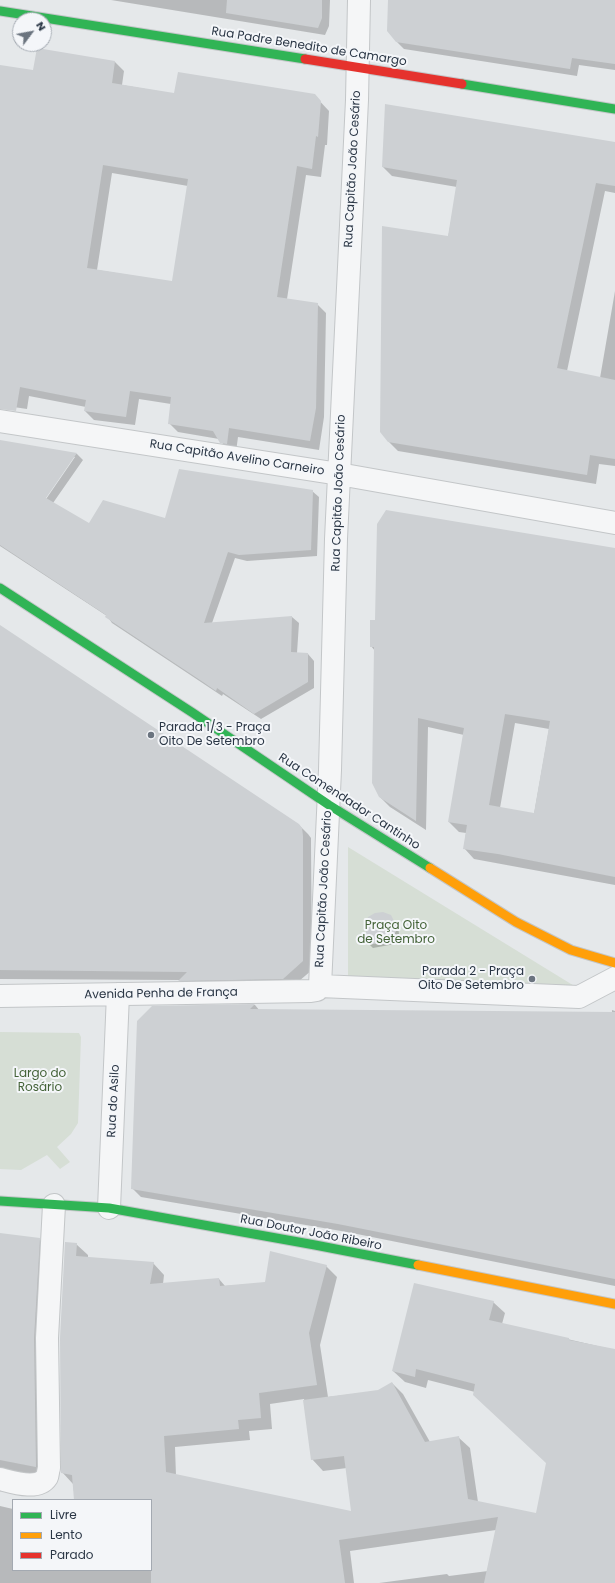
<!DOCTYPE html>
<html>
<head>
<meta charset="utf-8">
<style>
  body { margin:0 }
  #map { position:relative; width:615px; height:1583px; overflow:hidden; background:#e5e8ea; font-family:Poppins,sans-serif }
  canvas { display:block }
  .legend { position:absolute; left:12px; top:1499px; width:140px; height:72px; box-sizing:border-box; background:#f4f6f9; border:1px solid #a3a9b1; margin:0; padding:5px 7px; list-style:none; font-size:12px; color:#2a3645 }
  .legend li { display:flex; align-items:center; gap:8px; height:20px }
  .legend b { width:20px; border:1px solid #a3a9b1 }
  .north { position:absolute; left:12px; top:12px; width:40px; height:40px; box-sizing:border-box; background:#f4f6f9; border:1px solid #a3a9b1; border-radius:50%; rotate:58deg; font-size:11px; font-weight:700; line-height:16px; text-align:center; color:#2a3645 }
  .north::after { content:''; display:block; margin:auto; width:14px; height:18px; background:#6b747f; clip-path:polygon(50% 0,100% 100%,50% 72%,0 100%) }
</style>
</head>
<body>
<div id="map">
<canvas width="615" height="1583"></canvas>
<ul class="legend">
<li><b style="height:5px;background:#30b455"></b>Livre</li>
<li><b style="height:5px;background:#ff9f0a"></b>Lento</li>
<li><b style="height:5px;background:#e5322d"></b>Parado</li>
</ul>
<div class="north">N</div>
</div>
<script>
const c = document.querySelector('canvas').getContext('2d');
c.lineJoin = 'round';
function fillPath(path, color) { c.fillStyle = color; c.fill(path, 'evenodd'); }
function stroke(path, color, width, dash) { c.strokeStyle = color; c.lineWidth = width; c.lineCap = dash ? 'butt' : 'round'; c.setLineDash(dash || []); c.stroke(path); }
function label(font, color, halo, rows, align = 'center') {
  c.font = font + ' Poppins,sans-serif'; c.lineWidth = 4; c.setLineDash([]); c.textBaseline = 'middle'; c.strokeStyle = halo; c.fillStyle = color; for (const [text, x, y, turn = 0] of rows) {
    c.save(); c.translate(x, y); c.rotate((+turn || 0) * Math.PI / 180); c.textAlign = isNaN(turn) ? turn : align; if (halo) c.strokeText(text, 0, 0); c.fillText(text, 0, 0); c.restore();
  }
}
fillPath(new Path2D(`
  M 348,847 L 576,987 L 348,981 Z
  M 0,1032 L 79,1033 L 81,1037 L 78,1123 L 71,1134 L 57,1147 L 70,1162 L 60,1169 L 47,1155 L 21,1170 L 0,1169 Z`), '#d6ded5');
fillPath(new Path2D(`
  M 111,0 L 330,0 L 329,26 L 325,35 Z
  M 389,0 L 615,0 L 615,70 L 579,65 L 577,76 L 404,49 L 397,42 Z
  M 38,50 L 115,62 L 124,71 L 122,85 L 175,94 L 314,95 L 329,111 L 327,145 L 325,145 L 321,177 L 306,175 L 287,299 L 317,304 L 326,313 L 324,417 L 319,450 L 238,437 L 236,452 L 230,452 L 219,439 L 178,432 L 169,423 L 171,404 L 139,399 L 135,425 L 94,420 L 85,411 L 86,407 L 29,396 L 27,409 L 0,405 L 0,66 L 34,72 ZM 112,173 L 188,186 L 173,282 L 97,270 Z
  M 615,143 L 615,193 L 605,191 L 567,371 L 600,378 L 615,291 L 615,466 L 599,464 L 596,484 L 398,451 L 389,442 L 448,238 L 457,187 L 392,176 L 383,167 Z
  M 0,441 L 77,454 L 83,460 L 53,503 L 89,524 L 166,520 L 312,491 L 319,497 L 317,556 L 247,561 L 235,558 L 212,623 L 292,617 L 299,623 L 297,653 L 308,654 L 314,661 L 314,688 L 261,719 L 223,694 L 222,696 L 210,688 L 112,623 L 107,616 L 0,546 ZM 73,457 L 75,457 L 44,502 L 43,501 Z
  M 615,549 L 615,885 L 474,859 L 464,848 L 466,833 L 459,832 L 449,822 L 464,735 L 428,727 L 426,830 L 390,807 L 380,797 L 375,651 L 371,646 L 376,621 ZM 515,723 L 549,729 L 534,814 L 500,808 Z
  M 0,627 L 299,825 L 308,834 L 311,838 L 311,845 L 312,970 L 292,987 L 188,989 L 179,980 L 0,979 Z
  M 390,916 L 398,927 L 399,934 L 395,944 L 373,948 L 367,942 Z
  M 255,1005 L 260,1011 L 612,1013 L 612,1010 L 615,1011 L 615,1286 L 347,1232 L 141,1197 L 132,1188 L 152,1007 Z
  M 0,1234 L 39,1239 L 51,1251 L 47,1478 L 0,1468 Z
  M 76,1244 L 88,1255 L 88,1258 L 153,1263 L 164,1275 L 163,1284 L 219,1279 L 225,1286 L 265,1283 L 326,1266 L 337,1277 L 320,1345 L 328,1397 L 378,1391 L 392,1383 L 403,1394 L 430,1442 L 458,1437 L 470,1448 L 478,1502 L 537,1514 L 547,1463 L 475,1392 L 428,1380 L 426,1388 L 405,1382 L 393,1371 L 493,1302 L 505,1313 L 502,1324 L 615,1350 L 615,1583 L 379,1583 L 447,1574 L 449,1576 L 488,1571 L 496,1530 L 350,1551 L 354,1583 L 0,1583 L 0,1506 L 13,1509 L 13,1570 L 151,1570 L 151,1500 L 75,1500 L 73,1484 L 62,1472 ZM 304,1399 L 312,1459 L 323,1471 L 347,1468 L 352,1512 L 176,1476 L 175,1447 L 250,1440 L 249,1431 L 272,1429 L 270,1404 Z`), '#0003');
fillPath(new Path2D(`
  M 227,0 L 322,0 L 322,18 L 318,28 L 226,13 Z
  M 388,0 L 615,0 L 615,64 L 572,58 L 570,69 L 396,42 L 387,31 Z
  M 37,48 L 115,61 L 112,83 L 174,93 L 178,72 L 315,94 L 321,101 L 318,137 L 316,136 L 312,169 L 297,166 L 277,297 L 318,303 L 316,408 L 310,441 L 229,428 L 227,444 L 220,443 L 213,431 L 168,424 L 171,397 L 130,391 L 126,417 L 84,411 L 86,400 L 20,387 L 16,411 L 0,409 L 0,65 L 33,70 ZM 103,165 L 188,179 L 172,281 L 87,268 Z
  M 385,104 L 615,142 L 615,186 L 596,183 L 557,368 L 615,380 L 615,459 L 590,455 L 587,475 L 388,442 L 380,432 L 382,226 L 448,236 L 457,180 L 382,167 Z
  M 0,440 L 77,453 L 46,498 L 89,523 L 103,500 L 165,518 L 179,469 L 313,490 L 311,550 L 239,555 L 228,552 L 204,623 L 292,616 L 291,652 L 308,653 L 308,682 L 254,714 L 217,688 L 216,691 L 203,682 L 105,617 L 106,615 L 0,545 Z
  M 386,510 L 615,548 L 615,877 L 498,854 L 463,849 L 467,825 L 448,822 L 464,728 L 418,718 L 416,821 L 379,797 L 372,783 L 374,647 L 370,647 L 370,620 L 375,620 L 377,524 ZM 505,714 L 550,721 L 534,813 L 489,805 Z
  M 0,625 L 299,824 L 302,828 L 303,836 L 303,961 L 283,979 L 178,981 L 187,972 L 0,970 Z
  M 383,912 L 391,915 L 395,923 L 396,931 L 392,940 L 369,945 L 369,943 L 366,942 L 366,924 L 368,917 L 375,913 Z
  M 255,1004 L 250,1009 L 615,1012 L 615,1279 L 338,1224 L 131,1189 L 137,1021 L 152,1006 Z
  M 0,1233 L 40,1238 L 34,1338 L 36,1467 L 0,1460 Z
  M 65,1242 L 77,1243 L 76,1256 L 154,1262 L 150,1284 L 219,1278 L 220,1286 L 265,1282 L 270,1251 L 327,1265 L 309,1333 L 317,1385 L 259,1393 L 261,1418 L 238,1420 L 239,1429 L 164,1436 L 166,1472 L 351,1511 L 344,1456 L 311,1460 L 303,1400 L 378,1390 L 392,1382 L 425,1442 L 459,1436 L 468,1499 L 536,1513 L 546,1463 L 473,1395 L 475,1384 L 416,1369 L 415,1377 L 392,1371 L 414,1283 L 494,1301 L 489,1320 L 569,1338 L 569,1340 L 615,1349 L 615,1583 L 484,1583 L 498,1517 L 339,1540 L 345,1583 L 151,1583 L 151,1500 L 74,1500 L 72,1475 L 61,1473 L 60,1338 Z`), '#cdd0d3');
const street = new Path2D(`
  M 0,421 L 339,474 L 615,523
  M 320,986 L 330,770 L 336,539 L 357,100 L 359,0
  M 320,986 L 579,997 L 615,978
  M 0,996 L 311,991 L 317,990 L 320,986
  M 109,1208 L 118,994
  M 0,1479 C 12,1482 38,1491 47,1477 C 48,1475 48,1470 49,1468 L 47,1338 L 54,1205`);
const fast = new Path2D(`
  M 0,11 L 305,59
  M 462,84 L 615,109
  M 0,588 L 193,713 L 329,805 L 430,868
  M 0,1201 L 109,1208 L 315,1245 L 418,1265`);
const slow = new Path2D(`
  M 430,868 L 516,922 L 571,950 L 615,963
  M 418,1265 L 615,1304`);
const jam = new Path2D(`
  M 305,59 L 462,84`);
stroke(street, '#c3c6c8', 24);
stroke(fast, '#c3c6c8', 11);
stroke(slow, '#c3c6c8', 11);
stroke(jam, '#c3c6c8', 11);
stroke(street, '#f5f6f7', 22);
stroke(fast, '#30b455', 9);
stroke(slow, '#ff9f0a', 9);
stroke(jam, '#e5322d', 9);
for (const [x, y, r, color] of [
  [151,735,4,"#6b747f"],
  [532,979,4,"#6b747f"]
]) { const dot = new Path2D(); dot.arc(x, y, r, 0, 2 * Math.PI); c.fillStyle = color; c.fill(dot); stroke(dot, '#f4f6f9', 1.5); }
label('12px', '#2a3645', '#f4f6f9', [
  ["Rua Padre Benedito de Camargo",309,47,9],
  ["Rua Capitão João Cesário",353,169,-87],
  ["Rua Capitão Avelino Carneiro",237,458,9],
  ["Rua Capitão João Cesário",339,493,-88],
  ["Rua Comendador Cantinho",349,802,33],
  ["Rua Capitão João Cesário",324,889,-87],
  ["Avenida Penha de França",161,994,-1],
  ["Rua do Asilo",114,1101,-87],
  ["Rua Doutor João Ribeiro",311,1233,11]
]);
label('12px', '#2a3645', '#f4f6f9', [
  ["Parada 1/3 - Praça",159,728],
  ["Oito De Setembro",159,742],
  ["Parada 2 - Praça",524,972,"right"],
  ["Oito De Setembro",524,986,"right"]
], 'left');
label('12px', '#436237', '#f4f6f9', [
  ["Praça Oito",396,926],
  ["de Setembro",396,940],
  ["Largo do",40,1074],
  ["Rosário",40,1088]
]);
</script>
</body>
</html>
